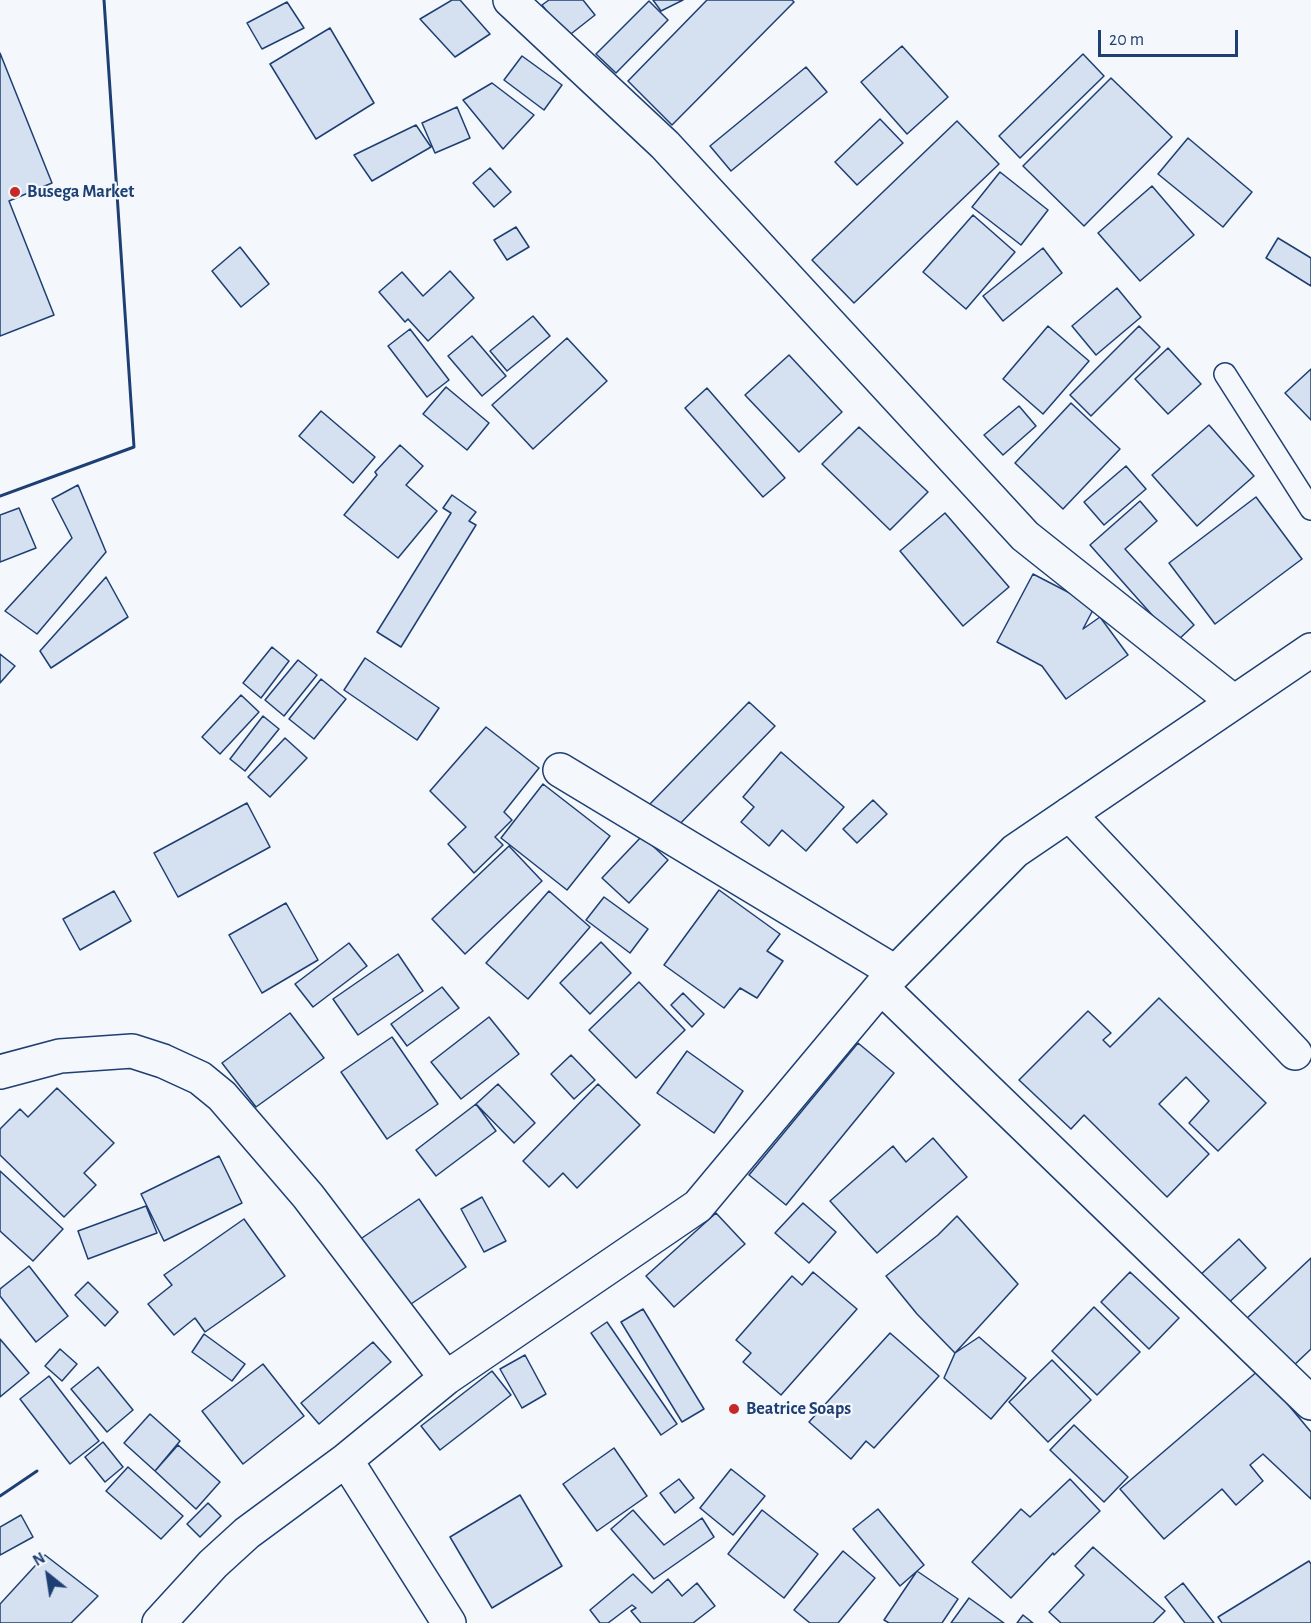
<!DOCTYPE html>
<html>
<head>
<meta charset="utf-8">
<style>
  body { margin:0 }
  #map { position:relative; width:1311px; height:1623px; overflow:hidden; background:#f4f7fb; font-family:"Alegreya Sans",sans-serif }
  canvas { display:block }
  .north { position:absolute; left:18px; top:1545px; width:60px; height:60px; -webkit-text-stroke:4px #f4f7fb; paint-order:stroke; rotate:330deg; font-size:16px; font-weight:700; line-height:24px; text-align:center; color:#1d3f73 }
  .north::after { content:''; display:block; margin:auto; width:21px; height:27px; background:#1d3f73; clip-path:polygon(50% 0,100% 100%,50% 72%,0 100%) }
  .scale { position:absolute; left:1098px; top:30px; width:140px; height:27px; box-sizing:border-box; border:3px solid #1d3f73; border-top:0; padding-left:8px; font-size:18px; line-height:21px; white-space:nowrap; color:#1d3f73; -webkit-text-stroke:4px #f4f7fb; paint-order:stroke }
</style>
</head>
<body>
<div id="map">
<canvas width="1311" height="1623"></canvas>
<div class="north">N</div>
<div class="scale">20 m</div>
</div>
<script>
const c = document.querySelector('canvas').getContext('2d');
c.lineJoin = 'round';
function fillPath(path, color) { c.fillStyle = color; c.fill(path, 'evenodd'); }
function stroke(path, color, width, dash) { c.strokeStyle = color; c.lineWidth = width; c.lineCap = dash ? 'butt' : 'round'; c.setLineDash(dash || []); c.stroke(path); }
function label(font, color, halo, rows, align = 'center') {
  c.font = font + ' "Alegreya Sans",sans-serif'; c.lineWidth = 4.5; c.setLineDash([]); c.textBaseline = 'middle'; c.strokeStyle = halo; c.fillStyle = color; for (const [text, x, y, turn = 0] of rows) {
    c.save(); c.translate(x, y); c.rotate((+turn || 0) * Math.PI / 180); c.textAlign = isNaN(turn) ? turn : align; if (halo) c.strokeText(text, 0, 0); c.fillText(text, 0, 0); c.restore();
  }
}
const building = new Path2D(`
  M 452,0 L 460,0 L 490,34 L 455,57 L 420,19 Z
  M 549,0 L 583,0 L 595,15 L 567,37 L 542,5 Z
  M 653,0 L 683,0 L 661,11 Z
  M 707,0 L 792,0 L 794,2 L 672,125 L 628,81 Z
  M 649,1 L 668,20 L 616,73 L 596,54 Z
  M 287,2 L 304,28 L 262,49 L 247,23 Z
  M 330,28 L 374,103 L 316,139 L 270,64 Z
  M 902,46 L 948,97 L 907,134 L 861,82 Z
  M 0,53 L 52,183 L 9,201 L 54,315 L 0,336 Z
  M 1083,54 L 1104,76 L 1020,158 L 999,136 Z
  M 522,56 L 562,85 L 544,110 L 504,80 Z
  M 806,67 L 827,92 L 731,171 L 710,146 Z
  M 1111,78 L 1172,137 L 1084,226 L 1023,166 Z
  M 492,83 L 534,115 L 503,149 L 463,100 Z
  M 457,107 L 470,138 L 435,153 L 422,123 Z
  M 880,119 L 903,143 L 857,185 L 835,162 Z
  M 957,121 L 999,164 L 854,303 L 812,260 Z
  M 416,125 L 431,147 L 372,181 L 354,155 Z
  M 1188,138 L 1252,192 L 1223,227 L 1158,174 Z
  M 490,168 L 511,192 L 494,207 L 473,183 Z
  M 1000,172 L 1048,210 L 1021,245 L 972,207 Z
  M 1152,186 L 1194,235 L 1140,281 L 1098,233 Z
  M 973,215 L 1015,252 L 966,309 L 923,272 Z
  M 516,227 L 529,247 L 507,260 L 494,240 Z
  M 1278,238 L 1311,258 L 1311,286 L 1266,258 Z
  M 240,247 L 269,284 L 241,307 L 212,271 Z
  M 1043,248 L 1062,273 L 1003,321 L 983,296 Z
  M 450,271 L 474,298 L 428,341 L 408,319 L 405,322 L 379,292 L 402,272 L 423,296 Z
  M 1117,288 L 1141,317 L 1096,355 L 1072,326 Z
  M 533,316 L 550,336 L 507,371 L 490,351 Z
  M 1048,326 L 1089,361 L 1043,414 L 1003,379 Z
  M 1139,326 L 1160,347 L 1091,416 L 1070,395 Z
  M 410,329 L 449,380 L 427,397 L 388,346 Z
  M 472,336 L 506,376 L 482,396 L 448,356 Z
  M 567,338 L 607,381 L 533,449 L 492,405 Z
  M 1168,348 L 1201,384 L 1168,414 L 1135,379 Z
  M 789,355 L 842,412 L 799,452 L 745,395 Z
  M 1311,369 L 1311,420 L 1285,393 Z
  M 446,387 L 489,423 L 467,450 L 423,414 Z
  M 707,388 L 785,478 L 763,497 L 685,408 Z
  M 1071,403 L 1120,449 L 1063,509 L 1015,463 Z
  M 1019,406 L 1036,426 L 1003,455 L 984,435 Z
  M 321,411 L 375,457 L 353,483 L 299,436 Z
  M 1209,425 L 1254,476 L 1197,526 L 1152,475 Z
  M 859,427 L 928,492 L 890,530 L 822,464 Z
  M 400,445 L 423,466 L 406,485 L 437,511 L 398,558 L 344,515 L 377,475 L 375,472 Z
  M 1126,466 L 1146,489 L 1104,525 L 1084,502 Z
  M 78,485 L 106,552 L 37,634 L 5,611 L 72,538 L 52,499 Z
  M 452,495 L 476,512 L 469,521 L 476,525 L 401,647 L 377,632 L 451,513 L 443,508 Z
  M 1256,497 L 1302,559 L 1215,624 L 1169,563 Z
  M 1140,501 L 1157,521 L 1125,549 L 1194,625 L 1176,642 L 1090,545 Z
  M 19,508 L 36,548 L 0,562 L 0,515 Z
  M 945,513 L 1009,587 L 963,626 L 900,551 Z
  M 1033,574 L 1095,606 L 1083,629 L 1100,617 L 1128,655 L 1066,699 L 1042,666 L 997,642 Z
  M 106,577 L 128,617 L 51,668 L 40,651 Z
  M 272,647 L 289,661 L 261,698 L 243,683 Z
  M 0,654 L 15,666 L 0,683 Z
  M 365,658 L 439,708 L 417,740 L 344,690 Z
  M 298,660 L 317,675 L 284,716 L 265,700 Z
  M 321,679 L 346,699 L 314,739 L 289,719 Z
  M 241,695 L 259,712 L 220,754 L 202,737 Z
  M 749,702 L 775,726 L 672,832 L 647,807 Z
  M 263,716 L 279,729 L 245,771 L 230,759 Z
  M 486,727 L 539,768 L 504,812 L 512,820 L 495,837 L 503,845 L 474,873 L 448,844 L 466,827 L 430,791 Z
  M 285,738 L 307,758 L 270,797 L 248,777 Z
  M 781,752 L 844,807 L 806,851 L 782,830 L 769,846 L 741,822 L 754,807 L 743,797 Z
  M 543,784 L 610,836 L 567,890 L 501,838 Z
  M 873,800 L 887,814 L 857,843 L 843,829 Z
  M 247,803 L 270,847 L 178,897 L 154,853 Z
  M 642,836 L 668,860 L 629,903 L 602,878 Z
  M 509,846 L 542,881 L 465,954 L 432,919 Z
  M 719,890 L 780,934 L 767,951 L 783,961 L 757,998 L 740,988 L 724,1008 L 664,965 Z
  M 114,891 L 131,921 L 80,950 L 63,919 Z
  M 549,891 L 590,927 L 528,999 L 486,963 Z
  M 604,897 L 648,929 L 630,953 L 586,920 Z
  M 286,903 L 318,960 L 262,993 L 229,935 Z
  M 601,942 L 631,973 L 590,1014 L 560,983 Z
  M 349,943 L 367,966 L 313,1007 L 295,984 Z
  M 398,954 L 423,991 L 358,1035 L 333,999 Z
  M 639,982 L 685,1030 L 636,1078 L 589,1030 Z
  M 442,987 L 459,1008 L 407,1046 L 391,1024 Z
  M 683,993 L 704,1014 L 692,1027 L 671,1005 Z
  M 1159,998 L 1266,1103 L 1218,1151 L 1189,1123 L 1209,1101 L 1186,1077 L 1159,1104 L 1209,1154 L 1167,1197 L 1084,1115 L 1071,1129 L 1019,1080 L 1088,1011 L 1111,1033 L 1103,1040 L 1110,1047 Z
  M 290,1013 L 324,1058 L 256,1107 L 222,1063 Z
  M 489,1017 L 519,1054 L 461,1099 L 431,1062 Z
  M 392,1037 L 438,1104 L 387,1139 L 341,1072 Z
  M 858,1043 L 894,1073 L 786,1205 L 749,1175 Z
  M 687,1051 L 743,1091 L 714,1133 L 657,1093 Z
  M 571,1055 L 595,1080 L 574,1099 L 551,1074 Z
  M 498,1084 L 535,1123 L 514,1143 L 476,1104 Z
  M 598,1084 L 640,1125 L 577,1188 L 563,1173 L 549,1187 L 523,1161 Z
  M 57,1088 L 114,1143 L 84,1173 L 96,1185 L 64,1217 L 0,1155 L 0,1129 L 20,1109 L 28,1117 Z
  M 476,1104 L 496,1131 L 436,1176 L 416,1150 Z
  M 933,1138 L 967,1177 L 877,1253 L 830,1201 L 893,1146 L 906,1162 Z
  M 219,1156 L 242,1203 L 164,1241 L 141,1194 Z
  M 0,1171 L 63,1229 L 33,1261 L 0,1231 Z
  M 482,1197 L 506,1241 L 484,1252 L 461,1209 Z
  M 419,1199 L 466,1267 L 405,1308 L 359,1240 Z
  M 803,1203 L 836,1232 L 809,1263 L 775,1233 Z
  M 146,1206 L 157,1233 L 88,1259 L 78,1231 Z
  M 716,1213 L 745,1244 L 674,1307 L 646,1276 Z
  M 957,1216 L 1018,1284 L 955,1353 L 917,1314 L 886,1276 L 938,1235 Z
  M 244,1219 L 285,1276 L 205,1332 L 195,1318 L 174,1335 L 148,1304 L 172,1285 L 164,1275 Z
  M 1239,1239 L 1266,1268 L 1225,1306 L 1198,1277 Z
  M 1311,1258 L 1311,1349 L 1291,1368 L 1245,1320 Z
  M 29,1266 L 68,1316 L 36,1342 L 0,1296 L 0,1289 Z
  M 813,1272 L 857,1309 L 781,1395 L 743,1362 L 751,1353 L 736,1340 L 792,1276 L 802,1285 Z
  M 1130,1272 L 1179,1318 L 1149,1349 L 1101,1302 Z
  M 88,1282 L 118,1312 L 105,1326 L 75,1295 Z
  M 1094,1307 L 1140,1352 L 1097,1395 L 1052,1351 Z
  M 643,1309 L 704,1409 L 682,1422 L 621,1322 Z
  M 607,1322 L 677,1424 L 661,1435 L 591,1333 Z
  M 890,1333 L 939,1376 L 874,1448 L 866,1441 L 851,1459 L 809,1422 Z
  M 204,1334 L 245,1364 L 232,1381 L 192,1352 Z
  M 979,1337 L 1026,1378 L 991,1419 L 944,1378 L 955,1353 Z
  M 0,1339 L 29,1373 L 0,1397 Z
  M 373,1342 L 391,1362 L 319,1424 L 301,1403 Z
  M 60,1349 L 77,1364 L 62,1381 L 45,1366 Z
  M 525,1355 L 546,1394 L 522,1408 L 500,1369 Z
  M 1052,1360 L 1091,1400 L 1048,1442 L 1009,1402 Z
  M 263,1364 L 304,1416 L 243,1464 L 202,1411 Z
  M 98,1367 L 133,1410 L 107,1432 L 71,1389 Z
  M 1259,1370 L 1311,1432 L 1311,1499 L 1263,1454 L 1250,1465 L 1263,1481 L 1236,1505 L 1222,1489 L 1164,1539 L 1120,1489 Z
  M 492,1371 L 511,1395 L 440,1450 L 421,1426 Z
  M 49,1376 L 99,1441 L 70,1464 L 20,1399 Z
  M 150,1414 L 180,1441 L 155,1471 L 124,1443 Z
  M 1074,1425 L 1128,1477 L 1104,1502 L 1050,1450 Z
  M 103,1442 L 123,1467 L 105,1482 L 85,1457 Z
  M 178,1445 L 220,1482 L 196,1509 L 155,1471 Z
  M 614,1448 L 647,1496 L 597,1531 L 563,1484 Z
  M 128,1467 L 183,1516 L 161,1539 L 106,1491 Z
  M 731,1469 L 765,1496 L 733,1535 L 700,1508 Z
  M 679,1479 L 694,1498 L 675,1513 L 660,1493 Z
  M 1070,1479 L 1100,1511 L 1054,1555 L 1053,1553 L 1011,1598 L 972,1562 L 1021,1509 L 1030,1517 Z
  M 520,1495 L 562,1566 L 492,1608 L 450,1537 Z
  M 208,1503 L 221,1516 L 200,1537 L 187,1524 Z
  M 878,1509 L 924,1565 L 900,1586 L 853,1529 Z
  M 633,1510 L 664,1545 L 702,1518 L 714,1537 L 654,1579 L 611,1529 Z
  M 762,1510 L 818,1554 L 784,1598 L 728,1554 Z
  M 21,1515 L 33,1537 L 0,1555 L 0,1527 Z
  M 1093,1547 L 1165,1611 L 1153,1623 L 1061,1623 L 1049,1612 L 1084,1575 L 1075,1566 Z
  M 843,1551 L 875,1578 L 838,1623 L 810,1623 L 794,1610 Z
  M 45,1555 L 98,1596 L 71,1623 L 0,1623 L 0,1604 Z
  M 1309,1561 L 1311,1564 L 1311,1623 L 1222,1623 L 1218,1617 Z
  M 917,1571 L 958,1599 L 942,1623 L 889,1623 L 884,1620 Z
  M 633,1574 L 652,1593 L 668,1579 L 682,1596 L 697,1583 L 715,1606 L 693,1623 L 641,1623 L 631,1611 L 636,1608 L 632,1605 L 608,1623 L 600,1623 L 590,1610 Z
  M 1183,1583 L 1214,1623 L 1185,1623 L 1165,1597 Z
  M 969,1598 L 1004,1623 L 951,1623 Z
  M 1023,1615 L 1033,1623 L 1017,1623 Z`);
fillPath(building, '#d5e0f0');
stroke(building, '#1d3f73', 1.5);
const service = new Path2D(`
  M 1225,374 L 1311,509`);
const minor = new Path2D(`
  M 510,0 L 665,145 L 1025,536 L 1234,702
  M 560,770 L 895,972
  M 1069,814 L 1295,1053
  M 881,987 L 1311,1403
  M 0,1072 L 60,1056 L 132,1051 L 163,1061 L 200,1078 L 222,1096 L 308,1196 L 446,1378
  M 346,1460 L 449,1623
  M 159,1623 L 213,1564 L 247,1533 L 346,1460 L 446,1378 L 698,1206 L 881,987 L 1015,851 L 1311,650`);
stroke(service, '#1d3f73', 24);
stroke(minor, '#1d3f73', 36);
stroke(service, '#f4f7fb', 21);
stroke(minor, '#f4f7fb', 33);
stroke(new Path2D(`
  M 0,496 L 134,447 L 104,0
  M 0,1496 L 37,1471`), '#1d3f73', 3);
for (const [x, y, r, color] of [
  [15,192,6,"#c62828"],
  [734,1409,6,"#c62828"]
]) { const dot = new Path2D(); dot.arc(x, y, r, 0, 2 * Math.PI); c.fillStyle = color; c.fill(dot); stroke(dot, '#f4f7fb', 2); }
label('bold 18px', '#1d3f73', '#f4f7fb', [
  ["Busega Market",27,192],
  ["Beatrice Soaps",746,1409]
], 'left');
</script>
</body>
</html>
